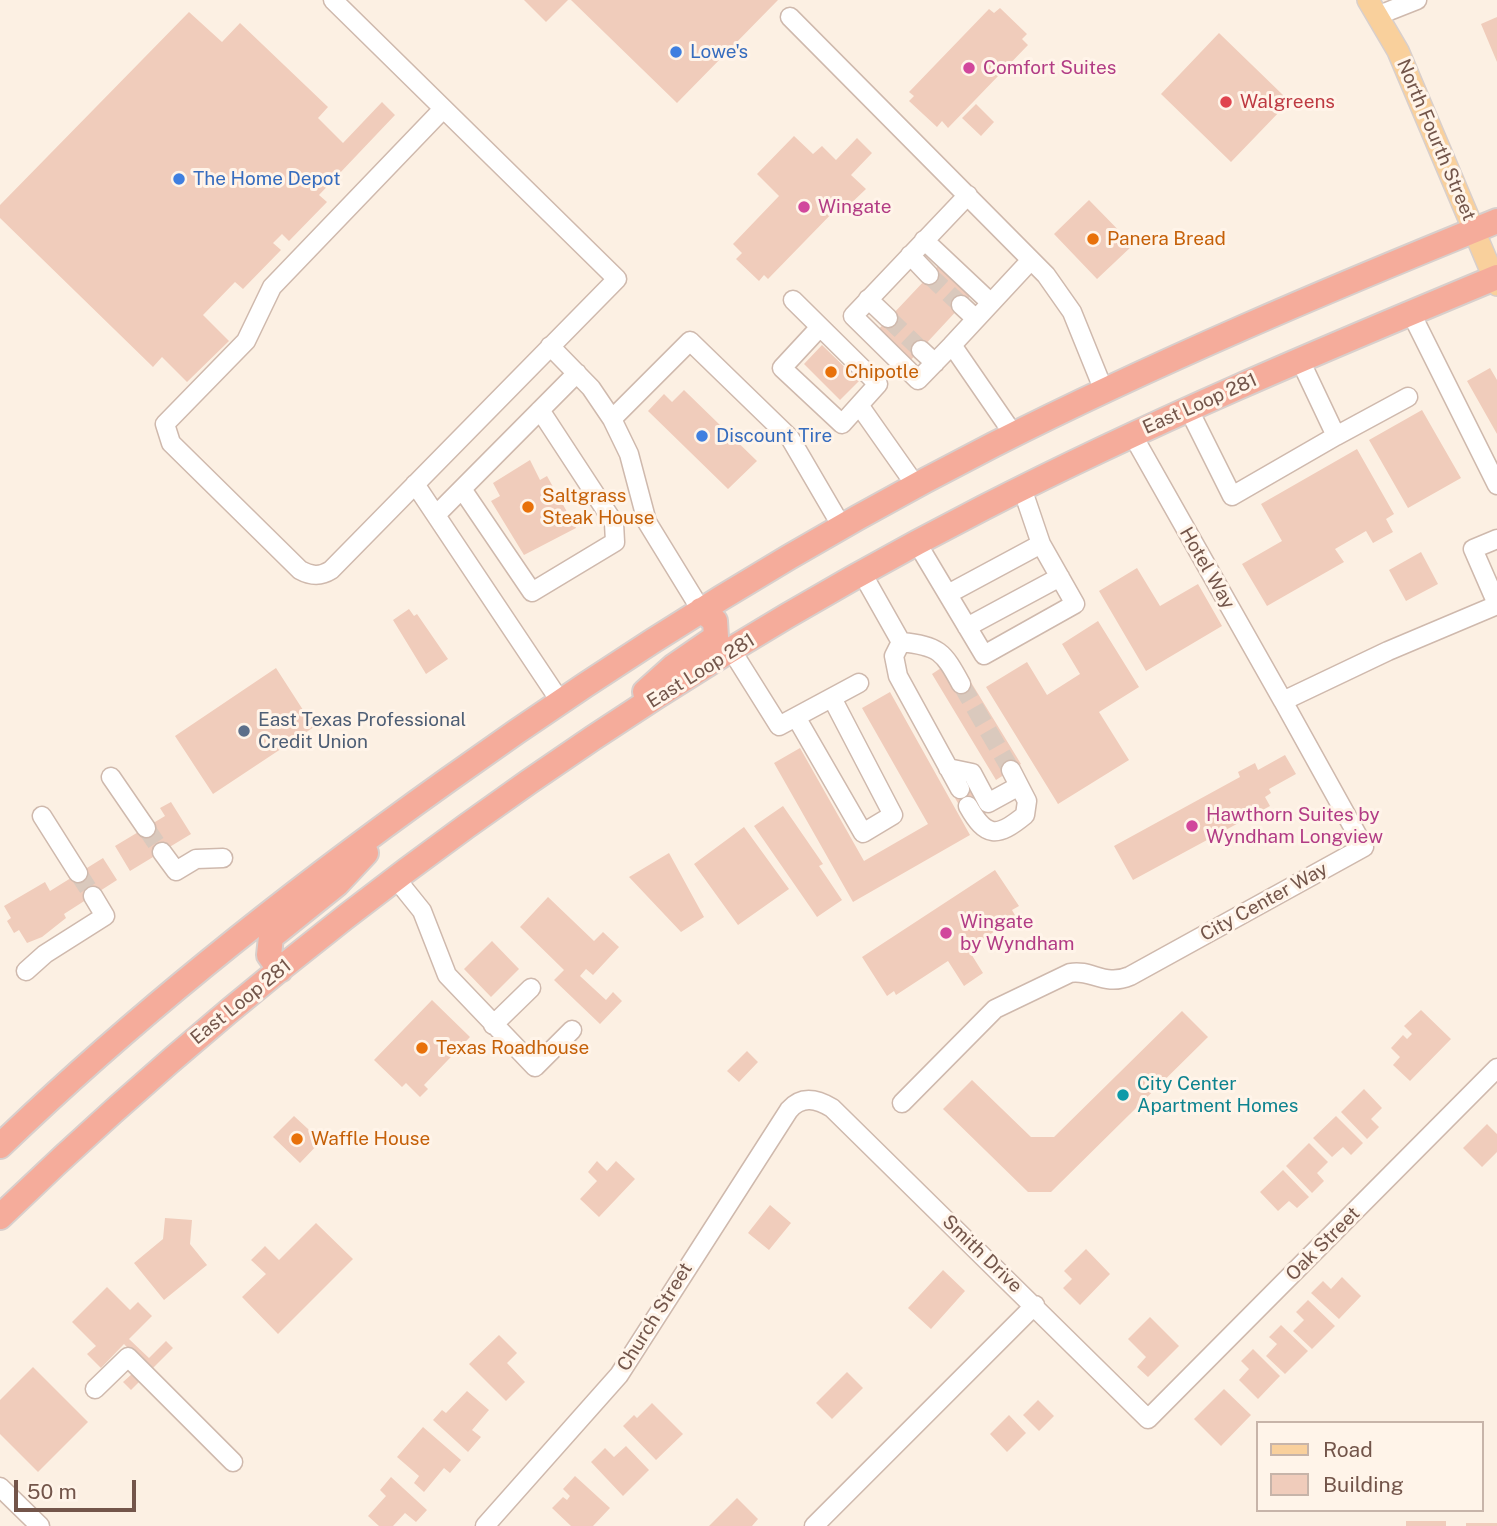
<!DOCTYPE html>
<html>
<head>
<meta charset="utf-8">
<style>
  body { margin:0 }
  #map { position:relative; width:1497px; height:1526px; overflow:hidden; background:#fcf0e3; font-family:"Public Sans",sans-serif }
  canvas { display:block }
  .legend { position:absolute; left:1256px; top:1421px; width:228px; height:91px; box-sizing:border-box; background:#fff4e9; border:2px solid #c7b4a9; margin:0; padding:9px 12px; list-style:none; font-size:21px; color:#73554a }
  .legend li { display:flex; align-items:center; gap:14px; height:35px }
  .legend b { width:35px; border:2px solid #c7b4a9 }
  .scale { position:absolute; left:14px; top:1480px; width:122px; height:32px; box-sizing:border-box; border:4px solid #73554a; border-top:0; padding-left:9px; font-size:21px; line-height:24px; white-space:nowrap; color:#73554a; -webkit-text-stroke:5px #fff4e9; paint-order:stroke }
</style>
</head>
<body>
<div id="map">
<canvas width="1497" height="1526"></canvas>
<ul class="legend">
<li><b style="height:9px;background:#f9d09c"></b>Road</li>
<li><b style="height:19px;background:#f0ccbb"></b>Building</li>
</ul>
<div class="scale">50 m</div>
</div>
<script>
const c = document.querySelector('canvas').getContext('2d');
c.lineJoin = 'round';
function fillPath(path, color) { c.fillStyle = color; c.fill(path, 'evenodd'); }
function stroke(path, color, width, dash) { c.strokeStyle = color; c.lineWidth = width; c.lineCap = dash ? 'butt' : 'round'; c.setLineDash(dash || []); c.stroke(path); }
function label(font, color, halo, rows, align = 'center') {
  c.font = font + ' "Public Sans",sans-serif'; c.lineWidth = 6; c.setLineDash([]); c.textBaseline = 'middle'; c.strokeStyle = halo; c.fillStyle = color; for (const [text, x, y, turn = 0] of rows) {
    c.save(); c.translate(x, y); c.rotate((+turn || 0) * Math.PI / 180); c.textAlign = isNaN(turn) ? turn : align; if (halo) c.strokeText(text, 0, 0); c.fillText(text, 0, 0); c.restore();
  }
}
fillPath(new Path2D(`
  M 524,0 L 568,0 L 546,22 Z
  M 571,0 L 778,0 L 677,103 Z
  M 1000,8 L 1027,34 L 1022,39 L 1028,45 L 948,128 L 942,121 L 937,127 L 909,101 L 914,96 L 909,92 L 989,9 L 994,13 Z
  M 189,12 L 222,42 L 240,23 L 328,107 L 318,118 L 343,143 L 382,102 L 395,115 L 319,195 L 327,202 L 289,241 L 282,234 L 273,243 L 281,250 L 243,289 L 235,282 L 203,315 L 229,341 L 187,382 L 162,357 L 153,367 L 0,218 L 0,205 Z
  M 1497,17 L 1497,62 L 1481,24 Z
  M 1219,33 L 1283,95 L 1282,109 L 1231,162 L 1161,94 Z
  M 976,104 L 994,122 L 981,136 L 962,118 Z
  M 794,136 L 813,154 L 822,146 L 836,160 L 857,138 L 872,153 L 851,175 L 866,189 L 845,209 L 840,205 L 768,279 L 764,275 L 759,281 L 736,259 L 742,253 L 733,244 L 779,196 L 757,174 Z
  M 1089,200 L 1133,245 L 1097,279 L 1054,234 Z
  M 942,262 L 974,292 L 908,363 L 876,332 Z
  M 822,345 L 859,381 L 840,400 L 804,364 Z
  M 1490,368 L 1497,380 L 1497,434 L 1467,381 Z
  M 684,390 L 757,461 L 728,489 L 648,411 L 664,394 L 672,402 Z
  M 1422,410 L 1461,478 L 1408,508 L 1369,440 Z
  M 1357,449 L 1394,514 L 1386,519 L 1393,532 L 1373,543 L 1366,531 L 1335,549 L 1344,562 L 1267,606 L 1242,564 L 1282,541 L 1261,504 Z
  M 530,460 L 540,480 L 547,476 L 576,528 L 524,555 L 491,501 L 500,496 L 493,483 Z
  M 1421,552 L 1438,584 L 1406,601 L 1389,570 Z
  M 1137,568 L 1160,606 L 1198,584 L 1222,626 L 1146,671 L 1099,591 Z
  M 409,609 L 414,616 L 417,614 L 448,659 L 426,674 L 393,620 Z
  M 1098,621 L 1139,687 L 1099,712 L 1129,760 L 1058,804 L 986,687 L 1027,662 L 1047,695 L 1080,674 L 1062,644 Z
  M 944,666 L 956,686 L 969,679 L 1021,764 L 996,780 L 932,674 Z
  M 276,668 L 314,727 L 213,794 L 175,736 Z
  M 890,692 L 970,835 L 853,902 L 774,763 L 800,748 L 864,861 L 928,824 L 862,708 Z
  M 1285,755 L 1296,774 L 1269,789 L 1271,793 L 1265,797 L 1270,806 L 1133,880 L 1114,846 L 1240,777 L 1238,772 L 1255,763 L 1258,770 Z
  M 969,783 L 979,800 L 962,810 L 952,793 Z
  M 171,802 L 191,834 L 130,871 L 115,846 L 165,816 L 160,808 Z
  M 783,806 L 823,864 L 819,866 L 842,900 L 817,917 L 754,826 Z
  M 744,827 L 789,889 L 738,925 L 694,864 Z
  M 669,853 L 704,917 L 681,932 L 629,877 Z
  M 103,858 L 117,880 L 64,914 L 66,918 L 42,937 L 27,943 L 19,930 L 14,933 L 7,921 L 11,918 L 4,906 L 45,882 L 50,891 Z
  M 995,870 L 1019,906 L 1012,910 L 1016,917 L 968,949 L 983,973 L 964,986 L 948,961 L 896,995 L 894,991 L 887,996 L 862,957 Z
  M 548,897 L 594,941 L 603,932 L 619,947 L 593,975 L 586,969 L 580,976 L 606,1000 L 613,992 L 622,1001 L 600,1024 L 554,980 L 564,970 L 520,927 Z
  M 492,941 L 519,969 L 491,997 L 464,969 Z
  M 432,1000 L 470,1037 L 424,1085 L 428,1089 L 420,1097 L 406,1083 L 402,1087 L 374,1060 Z
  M 1421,1010 L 1451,1039 L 1410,1081 L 1393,1065 L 1400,1057 L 1391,1048 L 1403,1035 L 1407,1039 L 1412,1034 L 1404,1026 Z
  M 1182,1011 L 1208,1037 L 1051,1192 L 1028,1192 L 943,1109 L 972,1080 L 1031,1137 L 1054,1137 Z
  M 747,1051 L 758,1062 L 739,1082 L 727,1071 Z
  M 1364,1089 L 1382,1108 L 1371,1119 L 1379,1127 L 1367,1139 L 1341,1112 Z
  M 294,1116 L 321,1141 L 300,1163 L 273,1137 Z
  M 1336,1116 L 1363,1143 L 1351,1155 L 1343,1147 L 1332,1157 L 1313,1138 Z
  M 1487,1124 L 1497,1134 L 1497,1152 L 1482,1167 L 1463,1148 Z
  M 1309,1143 L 1328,1162 L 1317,1173 L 1324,1181 L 1312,1193 L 1286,1166 Z
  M 597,1161 L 607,1171 L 616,1161 L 635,1179 L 599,1217 L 580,1199 L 597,1181 L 588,1172 Z
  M 1283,1170 L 1309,1197 L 1297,1208 L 1289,1201 L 1278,1211 L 1260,1192 Z
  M 770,1205 L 791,1223 L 769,1250 L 748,1233 Z
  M 165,1218 L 192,1220 L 190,1244 L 207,1265 L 164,1300 L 134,1263 L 163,1239 Z
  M 316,1223 L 353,1259 L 278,1334 L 242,1297 L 266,1274 L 251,1260 L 265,1246 L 279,1260 Z
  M 1086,1249 L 1110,1274 L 1080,1305 L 1063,1288 L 1072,1279 L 1064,1271 Z
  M 943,1270 L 965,1291 L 931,1329 L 908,1308 Z
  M 1342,1277 L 1361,1296 L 1339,1319 L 1311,1293 L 1323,1281 L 1331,1289 Z
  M 107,1287 L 130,1310 L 138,1302 L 152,1316 L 129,1339 L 149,1358 L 166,1341 L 173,1348 L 131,1390 L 123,1382 L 143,1364 L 124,1344 L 101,1368 L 87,1354 L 96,1346 L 72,1322 Z
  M 1308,1300 L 1335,1326 L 1312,1349 L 1293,1331 L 1304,1320 L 1296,1312 Z
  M 1150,1317 L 1179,1346 L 1148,1377 L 1137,1367 L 1146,1357 L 1128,1339 Z
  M 1281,1325 L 1308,1351 L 1285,1374 L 1266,1356 L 1277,1344 L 1269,1337 Z
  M 499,1335 L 517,1353 L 507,1363 L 525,1382 L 506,1401 L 469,1364 Z
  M 1253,1349 L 1280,1376 L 1258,1399 L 1239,1380 L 1249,1369 L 1241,1361 Z
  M 33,1367 L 88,1422 L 38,1472 L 0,1434 L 0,1400 Z
  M 847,1372 L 863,1388 L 832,1419 L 816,1403 Z
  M 1224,1389 L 1251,1415 L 1221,1446 L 1194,1419 Z
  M 467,1391 L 489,1410 L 472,1430 L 481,1437 L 468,1452 L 433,1420 L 442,1410 L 446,1413 Z
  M 1038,1400 L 1054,1416 L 1039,1431 L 1023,1415 Z
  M 652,1403 L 683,1434 L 656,1460 L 623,1426 L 634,1415 L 637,1418 Z
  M 1009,1415 L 1026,1433 L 1007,1452 L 990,1434 Z
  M 423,1427 L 461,1460 L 450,1473 L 444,1468 L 424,1492 L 414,1483 L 419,1476 L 397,1457 Z
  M 626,1446 L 649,1470 L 623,1496 L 591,1462 L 605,1448 L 614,1457 Z
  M 575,1476 L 610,1508 L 593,1526 L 571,1526 L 552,1508 L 563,1497 L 567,1500 L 570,1496 L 563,1489 Z
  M 391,1477 L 427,1510 L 416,1522 L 405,1513 L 393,1526 L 379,1526 L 368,1516 L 386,1496 L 380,1490 Z
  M 737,1498 L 758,1519 L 752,1526 L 709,1526 Z
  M 1406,1521 L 1446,1521 L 1446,1526 L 1406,1526 Z
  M 1466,1523 L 1497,1523 L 1497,1526 L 1466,1526 Z`), '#f0ccbb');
stroke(new Path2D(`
  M 929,275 L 961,305
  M 888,318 L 921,350
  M 961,684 L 1011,770
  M 146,828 L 162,852
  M 78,873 L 93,896`), '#dac9bd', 18, [18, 9]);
const minor = new Path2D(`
  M 333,0 L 617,279 L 331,570 C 320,577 311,576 300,570 L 171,443 L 165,424 L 246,341 L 272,287 L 443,109
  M 1379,15 L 1417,0
  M 790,17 L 1046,275 L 1072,312 L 1104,391
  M 924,240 L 991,303
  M 910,255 L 929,275
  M 868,299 L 888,318
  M 793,300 L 878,384 L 842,424 L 782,368 L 820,327
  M 961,305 L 976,319
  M 1411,313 L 1497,485
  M 952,345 L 918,380 L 853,316 L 968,195
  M 550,346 L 591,388 L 612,419 L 629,454 L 647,522 L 701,610
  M 921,350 L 935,363
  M 859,405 L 916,486
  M 1189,410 L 1232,496 L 1336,436 L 1300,360
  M 612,419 L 690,341 L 790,438 L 842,527
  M 1132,434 L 1283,701
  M 1014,435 L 952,345 L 1031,260
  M 1336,436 L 1408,397
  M 415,484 L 560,701
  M 462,489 L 532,592 L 615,542 L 614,523 L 540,410
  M 436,515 L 577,373
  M 1497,539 L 1473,549 L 1497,604
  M 917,543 L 984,655 L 1075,604 L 1041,544
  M 862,573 L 901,642
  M 948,594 L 1041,544 L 1022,488
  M 967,627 L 1060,577
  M 901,642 L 894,656 L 898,676 L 960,789
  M 901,642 C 939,646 943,651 961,684
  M 732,651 L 779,726 L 859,683
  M 796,717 L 863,833 L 893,815 L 832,698
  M 948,768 L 972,773 L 988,803 L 1019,786
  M 111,777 L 146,828
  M 968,806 C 986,838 997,838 1025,815 L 1027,801 L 1011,770
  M 42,816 L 78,873
  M 162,852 L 176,871 L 196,859 L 223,858
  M 397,880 L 422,911 L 447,975 L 535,1067 L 572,1030
  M 26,971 L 45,954 L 105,916 L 93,896
  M 493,1025 L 531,988
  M 902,1103 L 995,1009 L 1070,973 C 1092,969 1104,987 1130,976 L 1364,847 L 1283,701 L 1388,651 L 1497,605
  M 95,1389 L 128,1357 L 233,1462
  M 0,1487 L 40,1526
  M 485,1526 L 619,1375 L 789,1110 C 802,1095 817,1099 832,1108 L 1148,1419 L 1497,1068
  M 814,1526 L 1035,1305`);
const major = new Path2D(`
  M 1368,0 L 1398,51 L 1497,285`);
const highway = new Path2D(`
  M 645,692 L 674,666 L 716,637 L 715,621 L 701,610
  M 280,970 L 269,955 L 271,937 L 337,884 L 366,853
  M 0,1146 C 139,1012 291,892 448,780 C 621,656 803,542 993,445 C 1157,362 1327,290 1497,221
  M 0,1217 C 289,938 626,691 983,508 C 1150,422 1324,349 1497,277`);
stroke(minor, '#cfb9ad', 21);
stroke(major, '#d8cfcc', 24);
stroke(highway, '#d8cfcc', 28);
stroke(minor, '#fff', 18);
stroke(major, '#f9d09c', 21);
stroke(highway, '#f5ac9b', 24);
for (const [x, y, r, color] of [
  [676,52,7,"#3f7fe0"],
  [969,68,7,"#d1479c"],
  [1226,102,7,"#e0444e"],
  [179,179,7,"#3f7fe0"],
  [804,207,7,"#d1479c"],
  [1093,239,7,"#e8710a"],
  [831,372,7,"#e8710a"],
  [702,436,7,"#3f7fe0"],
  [528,507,7,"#e8710a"],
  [244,731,7,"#5c6f8a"],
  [1192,826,7,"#d1479c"],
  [946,933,7,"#d1479c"],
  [422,1048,7,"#e8710a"],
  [1123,1095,7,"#0f9aa8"],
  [297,1139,7,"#e8710a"]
]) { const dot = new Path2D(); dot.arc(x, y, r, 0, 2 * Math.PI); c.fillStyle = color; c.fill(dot); stroke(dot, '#fff4e9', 2.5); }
label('19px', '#366cbe', '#fff4e9', [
  ["Lowe's",690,52],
  ["The Home Depot",193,179],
  ["Discount Tire",716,436]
], 'left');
label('19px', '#b23c85', '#fff4e9', [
  ["Comfort Suites",983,68],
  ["Wingate",818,207],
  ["Hawthorn Suites by",1206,815],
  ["Wyndham Longview",1206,837],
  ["Wingate",960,922],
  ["by Wyndham",960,944]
], 'left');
label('19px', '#be3a42', '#fff4e9', [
  ["Walgreens",1240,102]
], 'left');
label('19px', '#73554a', '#fff4e9', [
  ["North Fourth Street",1436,140,67],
  ["East Loop 281",1200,404,-24],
  ["Hotel Way",1207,568,60],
  ["East Loop 281",701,671,-32],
  ["City Center Way",1264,902,-29],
  ["East Loop 281",241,1002,-39],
  ["Oak Street",1323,1244,-45],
  ["Smith Drive",982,1254,44],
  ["Church Street",655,1317,-58]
]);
label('19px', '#c56008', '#fff4e9', [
  ["Panera Bread",1107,239],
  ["Chipotle",845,372],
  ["Saltgrass",542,496],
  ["Steak House",542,518],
  ["Texas Roadhouse",436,1048],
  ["Waffle House",311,1139]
], 'left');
label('19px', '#4e5e75', '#fff4e9', [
  ["East Texas Professional",258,720],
  ["Credit Union",258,742]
], 'left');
label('19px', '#0d838f', '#fff4e9', [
  ["City Center",1137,1084],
  ["Apartment Homes",1137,1106]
], 'left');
</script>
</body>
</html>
